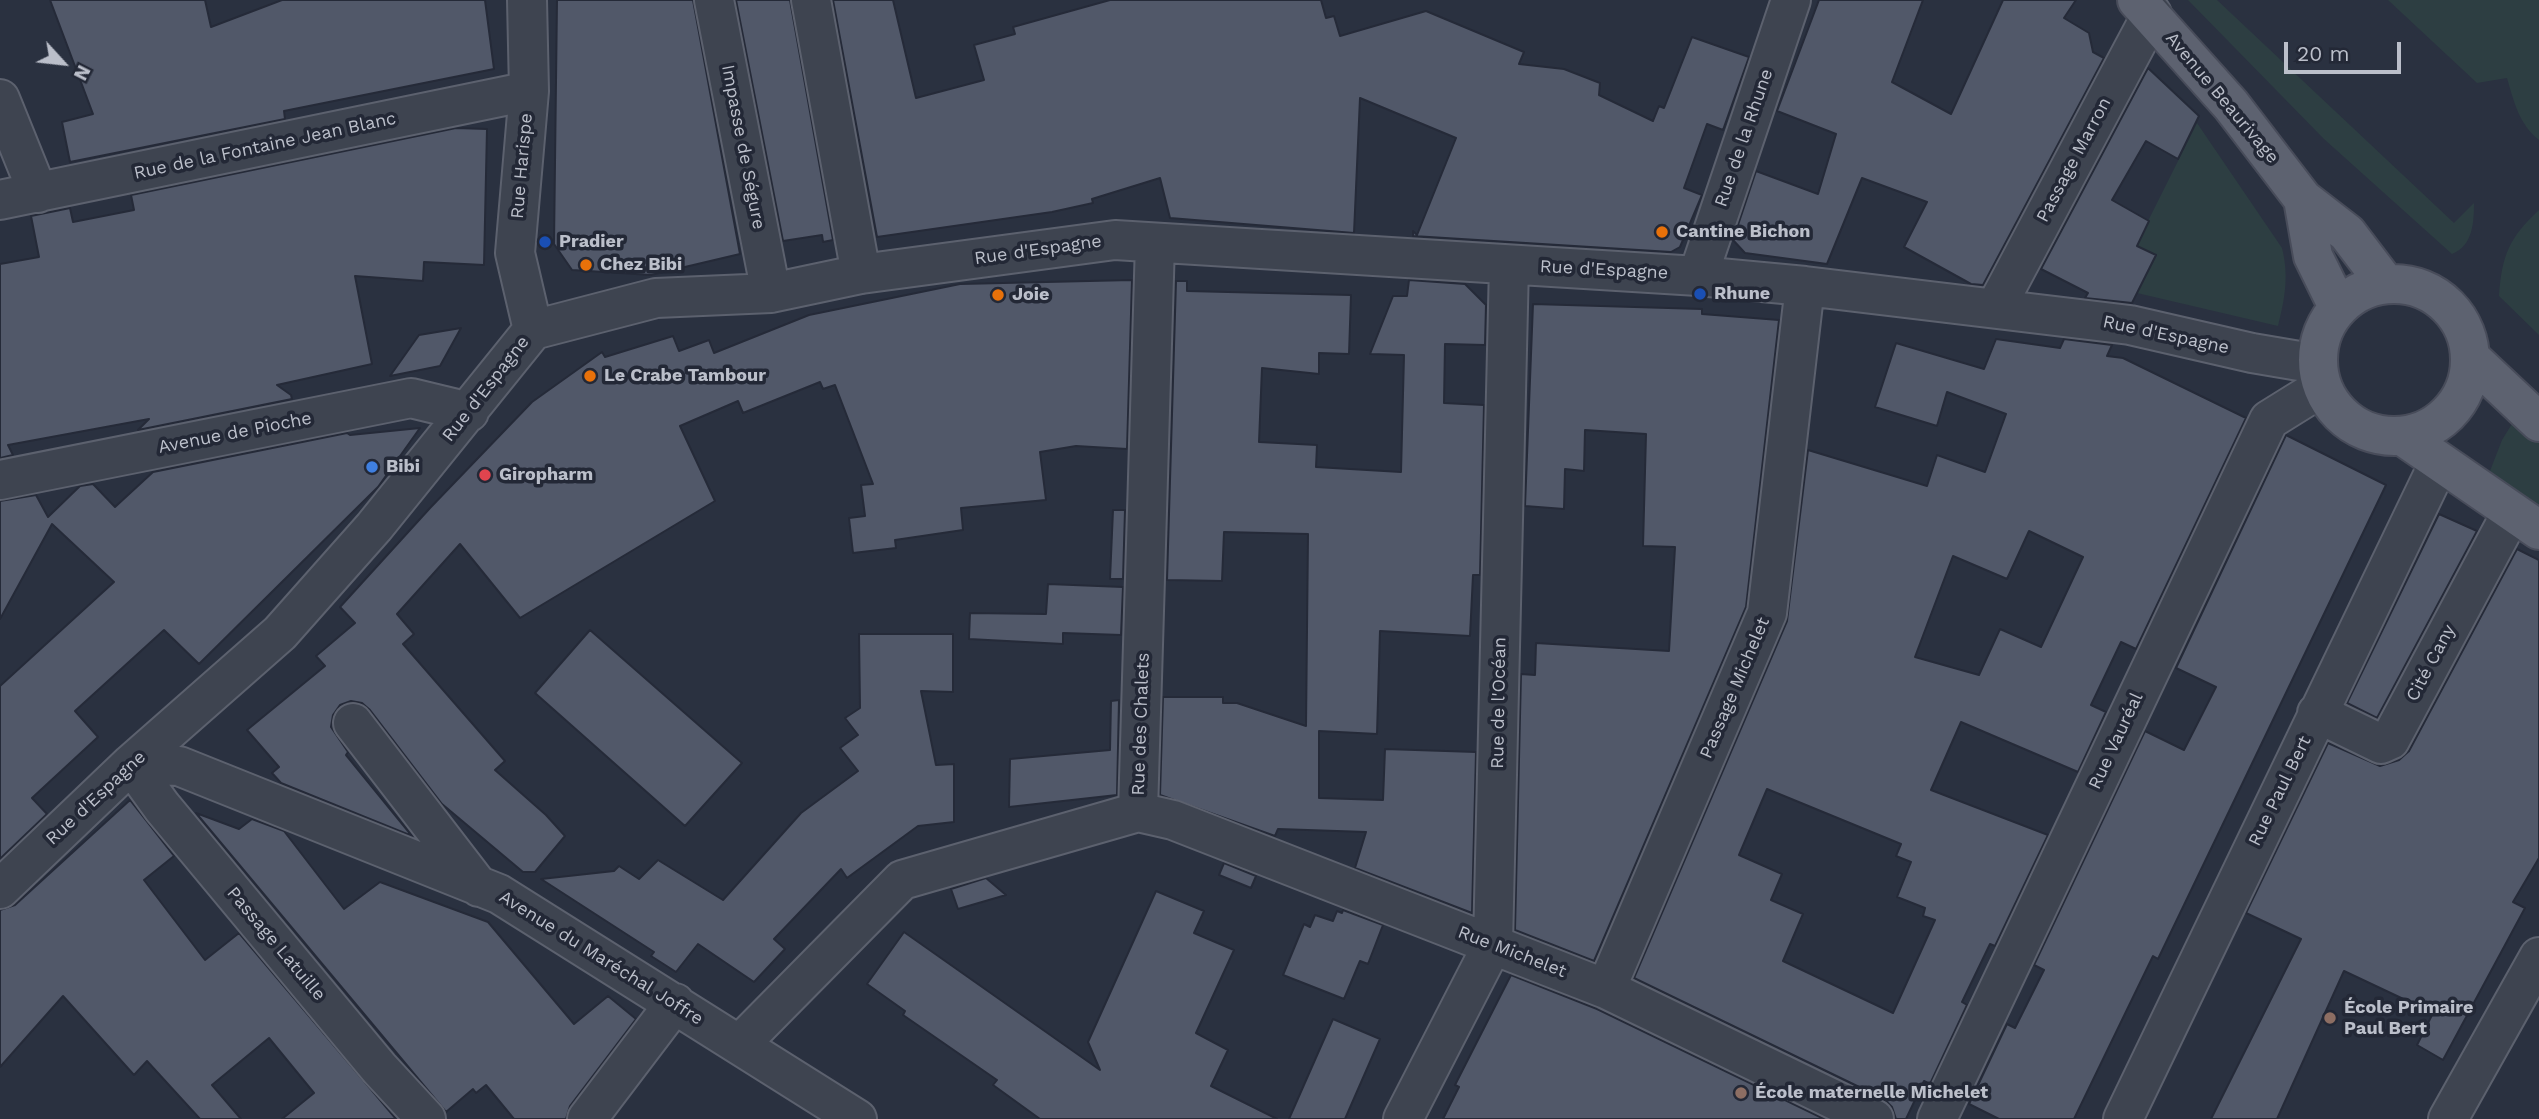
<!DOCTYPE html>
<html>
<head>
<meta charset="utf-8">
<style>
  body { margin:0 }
  #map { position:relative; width:2539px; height:1119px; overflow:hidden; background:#2a3140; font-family:"Work Sans",sans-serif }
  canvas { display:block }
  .north { position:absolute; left:28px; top:28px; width:70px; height:70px; -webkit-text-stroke:5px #232836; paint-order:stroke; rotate:117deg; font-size:19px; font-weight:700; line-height:28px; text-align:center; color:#bbbfca }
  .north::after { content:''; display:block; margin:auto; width:24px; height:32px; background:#bbbfca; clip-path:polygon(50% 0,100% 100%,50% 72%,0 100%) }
  .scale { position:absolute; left:2284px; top:42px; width:117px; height:32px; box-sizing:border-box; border:4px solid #bbbfca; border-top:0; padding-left:9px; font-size:21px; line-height:24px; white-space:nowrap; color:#bbbfca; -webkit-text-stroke:5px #232836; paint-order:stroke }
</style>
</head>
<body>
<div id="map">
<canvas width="2539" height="1119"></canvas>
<div class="north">N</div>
<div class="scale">20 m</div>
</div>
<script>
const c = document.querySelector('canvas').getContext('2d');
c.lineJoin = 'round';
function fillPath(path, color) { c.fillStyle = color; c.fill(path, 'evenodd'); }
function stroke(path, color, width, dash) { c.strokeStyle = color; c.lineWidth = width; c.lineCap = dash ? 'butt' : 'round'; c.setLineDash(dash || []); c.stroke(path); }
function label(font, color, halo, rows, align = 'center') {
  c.font = font + ' "Work Sans",sans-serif'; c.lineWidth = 7; c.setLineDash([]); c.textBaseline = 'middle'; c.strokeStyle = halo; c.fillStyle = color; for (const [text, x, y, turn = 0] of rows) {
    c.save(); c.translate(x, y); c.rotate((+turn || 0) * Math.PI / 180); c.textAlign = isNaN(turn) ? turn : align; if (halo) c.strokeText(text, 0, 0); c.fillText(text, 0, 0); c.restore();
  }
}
fillPath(new Path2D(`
  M 2188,0 L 2217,0 L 2454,223 L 2474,203 C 2474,222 2473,246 2452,254 L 2324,139 Z
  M 2388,0 L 2539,0 L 2539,140 C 2519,124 2514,102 2507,78 L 2477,83 Z
  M 2197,123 L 2282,248 C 2289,276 2285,298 2278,326 L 2137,293 L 2157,255 L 2135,247 Z
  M 2539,210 L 2539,335 L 2499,296 C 2502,255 2509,238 2539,210 Z
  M 2515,419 L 2539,435 L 2539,515 L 2497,482 L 2490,471 L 2502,440 Z`), '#2d3e42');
const building = new Path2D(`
  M 50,0 L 205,0 L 211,27 L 282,0 L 485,0 L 494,69 L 284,111 L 285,119 L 70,162 L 62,122 L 93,114 Z
  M 557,0 L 693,0 L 740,254 L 651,275 L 572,270 L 554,244 Z
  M 736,0 L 790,0 L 833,240 L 823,242 L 822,235 L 783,241 Z
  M 833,0 L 893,0 L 916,98 L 984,80 L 974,45 L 1015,34 L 1013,27 L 1110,0 L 1321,0 L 1326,18 L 1334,16 L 1340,36 L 1426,11 L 1524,52 L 1519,64 L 1564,69 L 1600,83 L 1599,95 L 1653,121 L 1659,106 L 1664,108 L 1692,37 L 1749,57 L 1723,130 L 1707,124 L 1684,188 L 1702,195 L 1680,247 L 1671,252 L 1413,236 L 1413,231 L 1417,235 L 1456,138 L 1360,98 L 1354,233 L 1170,218 L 1160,178 L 1092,199 L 1093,203 L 1052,212 L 877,237 Z
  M 1819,0 L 1923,0 L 1892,82 L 1951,114 L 2003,0 L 2076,0 L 2064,18 L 2089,33 L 2093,52 L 2104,58 L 1983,285 L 1971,284 L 1904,247 L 1927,202 L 1862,178 L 1827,264 L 1745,253 L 1733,240 L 1756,171 L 1818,194 L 1836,134 L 1777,111 Z
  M 2148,68 L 2199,116 L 2178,159 L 2146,141 L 2112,200 L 2149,221 L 2137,246 L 2156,255 L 2132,303 L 2085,298 L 2088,293 L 2041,269 Z
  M 456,128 L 487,129 L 484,265 L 424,262 L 423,281 L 355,276 L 372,364 L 277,385 L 291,395 L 292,399 L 138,430 L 149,419 L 8,445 L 13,455 L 0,458 L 0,264 L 39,257 L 31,216 L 70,208 L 73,222 L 134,210 L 131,195 Z
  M 1132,280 L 1127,449 L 1076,446 L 1040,452 L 1046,500 L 961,508 L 963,530 L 895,540 L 896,548 L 853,553 L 849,518 L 865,516 L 861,485 L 873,484 L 835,385 L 823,389 L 820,382 L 743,413 L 738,401 L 680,426 L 715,501 L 520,618 L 460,544 L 397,614 L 414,634 L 403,644 L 505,761 L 495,770 L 546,815 L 565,836 L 535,872 L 523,872 L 442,804 L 370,710 L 362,703 L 351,701 L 340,705 L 333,715 L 331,727 L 348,752 L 346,755 L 412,836 L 281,783 L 272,773 L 279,767 L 247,730 L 325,666 L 316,656 L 355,623 L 340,607 L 430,508 L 532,402 L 602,352 L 605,357 L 673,336 L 679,351 L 709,340 L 714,353 L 809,315 L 960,284 Z
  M 1409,280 L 1465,284 L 1486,305 L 1485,345 L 1445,344 L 1444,403 L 1484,405 L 1480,575 L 1473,575 L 1470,636 L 1380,631 L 1377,734 L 1319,731 L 1319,798 L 1383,800 L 1385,749 L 1476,752 L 1472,913 L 1355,868 L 1366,832 L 1278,829 L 1275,836 L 1160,795 L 1163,697 L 1223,697 L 1223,703 L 1237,703 L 1306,726 L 1308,534 L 1224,532 L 1222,581 L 1167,580 L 1176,281 L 1187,281 L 1187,291 L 1351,295 L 1349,354 L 1319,353 L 1319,374 L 1262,368 L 1259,442 L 1317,445 L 1316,467 L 1401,472 L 1404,355 L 1370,354 L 1393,296 L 1407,296 Z
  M 1533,304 L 1702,309 L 1702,314 L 1779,320 L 1746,607 L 1594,961 L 1515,930 L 1521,674 L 1535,675 L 1536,643 L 1669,651 L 1675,547 L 1643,546 L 1646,434 L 1585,430 L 1584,471 L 1565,469 L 1564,509 L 1525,506 Z
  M 461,328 L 440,366 L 390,376 L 419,335 Z
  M 1996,339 L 2060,348 L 2064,339 L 2112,345 L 2107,356 L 2123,358 L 2246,418 L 2136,649 L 2121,642 L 2091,705 L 2106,712 L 2078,772 L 1961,722 L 1931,790 L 2048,835 L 1995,946 L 1990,944 L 1962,1002 L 1967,1005 L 1930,1084 L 1924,1081 L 1906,1119 L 1896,1119 L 1892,1107 L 1884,1099 L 1634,978 L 1787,621 L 1808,450 L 1927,486 L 1937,455 L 1985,472 L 2006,414 L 1947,392 L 1937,426 L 1875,407 L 1896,343 L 1984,369 ZM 2029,531 L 2083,557 L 2041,647 L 2000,629 L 1979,675 L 1915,657 L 1953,556 L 2007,579 ZM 1767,789 L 1901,844 L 1896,856 L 1911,862 L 1897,897 L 1925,908 L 1923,916 L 1935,920 L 1893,1013 L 1783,961 L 1803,914 L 1771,900 L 1782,874 L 1739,855 Z
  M 420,428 L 378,487 L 199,664 L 164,630 L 75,711 L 98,737 L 32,798 L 47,814 L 0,859 L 0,686 L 114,582 L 52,524 L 0,619 L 0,501 L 36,495 L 48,517 L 80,486 L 93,484 L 115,507 L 153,472 L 347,433 L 350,435 Z
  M 2286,435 L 2386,485 L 2158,959 L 2153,956 L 2074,1119 L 1999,1119 L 1969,1104 L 2007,1024 L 2015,1028 L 2044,970 L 2034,965 L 2145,731 L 2184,750 L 2216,687 L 2176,668 Z
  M 1113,510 L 1125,510 L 1123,579 L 1110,579 Z
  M 2439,514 L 2477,531 L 2377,718 L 2347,703 Z
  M 2517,549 L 2539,560 L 2539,858 L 2513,902 L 2525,908 L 2443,1060 L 2417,1045 L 2433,1013 L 2344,971 L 2277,1119 L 2211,1119 L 2301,939 L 2246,913 L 2328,743 L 2380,766 L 2399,760 L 2409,751 Z
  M 1048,584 L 1123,587 L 1121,635 L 1063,633 L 1063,644 L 969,639 L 970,613 L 1046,614 Z
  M 590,630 L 742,763 L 685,826 L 535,693 Z
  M 859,634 L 953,634 L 953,692 L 921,691 L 936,765 L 954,764 L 954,822 L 918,826 L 847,878 L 841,869 L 774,939 L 785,949 L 754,982 L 698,944 L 676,972 L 651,956 L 654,952 L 541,879 L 614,871 L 619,866 L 639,879 L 658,860 L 723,900 L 801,813 L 858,771 L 840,748 L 858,735 L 845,718 L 860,708 Z
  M 1119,700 L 1117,795 L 1009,807 L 1010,759 L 1110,750 L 1111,701 Z
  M 130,800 L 174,856 L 144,880 L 205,960 L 239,933 L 396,1119 L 282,1119 L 314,1093 L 269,1038 L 212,1085 L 241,1119 L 200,1119 L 147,1061 L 134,1075 L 63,996 L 0,1067 L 0,910 L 15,905 Z
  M 196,813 L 239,829 L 252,819 L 284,831 L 344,909 L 380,882 L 488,922 L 574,1024 L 608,996 L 636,1019 L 570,1106 L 566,1119 L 514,1119 L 486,1085 L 476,1093 L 473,1089 L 446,1112 Z
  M 1224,863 L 1256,876 L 1251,888 L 1219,875 Z
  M 986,878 L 1006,895 L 958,909 L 951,889 Z
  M 1156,891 L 1204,911 L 1194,933 L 1234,950 L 1196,1033 L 1228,1050 L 1211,1086 L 1277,1119 L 1040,1119 L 993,1085 L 997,1080 L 903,1015 L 905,1011 L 867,984 L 904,932 L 1100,1070 L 1088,1042 Z
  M 1343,910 L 1383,925 L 1368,964 L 1360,961 L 1344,999 L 1283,975 L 1304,924 L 1310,927 L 1315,915 L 1333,921 L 1337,911 L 1342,913 Z
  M 1511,975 L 1597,1009 L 1824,1119 L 1443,1119 L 1459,1087 L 1455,1085 Z
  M 1333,1019 L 1380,1039 L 1345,1119 L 1289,1119 Z`);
fillPath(building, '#515869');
stroke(building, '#252a38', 2);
const minor = new Path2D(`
  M 527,0 L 529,91 L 515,253 L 533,330
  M 714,0 L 771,293
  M 811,0 L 861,274
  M 0,99 L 38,193
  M 0,200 L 529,91
  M 1698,276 L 1791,0
  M 1996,307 L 2152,14
  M 0,480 L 411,398 L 469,412
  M 2317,713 L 2381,744 L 2390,740 L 2511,514
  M 353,723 L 479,887
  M 131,764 L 179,766 L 499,894 L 857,1119
  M 131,764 L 162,807 L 379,1068 L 426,1119
  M 1138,812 L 1155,243
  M 0,889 L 131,764 L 280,633 L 374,527 L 533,330 L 656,298 L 771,293 L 861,274 L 1115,240 L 1698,276 L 1805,286 L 2130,325 L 2252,353 L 2317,364
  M 1606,989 L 1767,613 L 1805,286
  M 740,1044 L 902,880 L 1138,812 L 1173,820 L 1606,989 L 1874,1119
  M 587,1119 L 675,1003
  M 1403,1119 L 1493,944 L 1509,265
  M 1937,1119 L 2269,420 L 2322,387
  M 2123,1119 L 2439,463
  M 2448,1119 L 2539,957`);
const major = new Path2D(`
  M 2137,0 L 2231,105 L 2303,199 L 2347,233 L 2385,283
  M 2303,199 L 2313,256 L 2338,307
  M2318 360a76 76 0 1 1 152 0a76 76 0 1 1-152 0Z
  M 2472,359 L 2539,422
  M 2404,437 L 2539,530`);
stroke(minor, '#5c616e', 42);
stroke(major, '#484c5a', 42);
stroke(minor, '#3e4450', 38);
stroke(major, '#5d6270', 38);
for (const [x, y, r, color] of [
  [1662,232,7,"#e8710a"],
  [545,242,7,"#1a4fb4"],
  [586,265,7,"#e8710a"],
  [1700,294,7,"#1a4fb4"],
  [998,295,7,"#e8710a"],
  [590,376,7,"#e8710a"],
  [372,467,7,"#3f7fe0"],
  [485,475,7,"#e0444e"],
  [2330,1018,7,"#8d6e63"],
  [1741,1093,7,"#8d6e63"]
]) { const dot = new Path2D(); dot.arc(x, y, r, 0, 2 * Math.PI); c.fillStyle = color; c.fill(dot); stroke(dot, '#232836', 2.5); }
label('18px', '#bbbfca', '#232836', [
  ["Avenue Beaurivage",2222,98,50],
  ["Rue de la Rhune",1744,138,-71],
  ["Rue de la Fontaine Jean Blanc",265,146,-12],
  ["Impasse de Ségure",743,147,79],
  ["Passage Marron",2074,160,-62],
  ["Rue Harispe",522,166,-85],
  ["Rue d'Espagne",1038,250,-8],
  ["Rue d'Espagne",1604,270,3],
  ["Rue d'Espagne",2166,335,12],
  ["Rue d'Espagne",486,389,-52],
  ["Avenue de Pioche",235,433,-11],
  ["Cité Cany",2431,663,-62],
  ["Passage Michelet",1735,688,-67],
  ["Rue de l'Océan",1499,703,-89],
  ["Rue des Chalets",1141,724,-88],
  ["Rue Vauréal",2116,741,-65],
  ["Rue Paul Bert",2280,791,-64],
  ["Rue d'Espagne",96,798,-43],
  ["Passage Latuille",276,944,50],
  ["Rue Michelet",1512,952,21],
  ["Avenue du Maréchal Joffre",601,958,32]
]);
label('bold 18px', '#bbbfca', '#232836', [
  ["Cantine Bichon",1676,232],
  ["Pradier",559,242],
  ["Chez Bibi",600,265],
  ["Rhune",1714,294],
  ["Joie",1012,295],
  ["Le Crabe Tambour",604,376],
  ["Bibi",386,467],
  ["Giropharm",499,475],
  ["École Primaire",2344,1008],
  ["Paul Bert",2344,1029],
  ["École maternelle Michelet",1755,1093]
], 'left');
</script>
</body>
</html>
